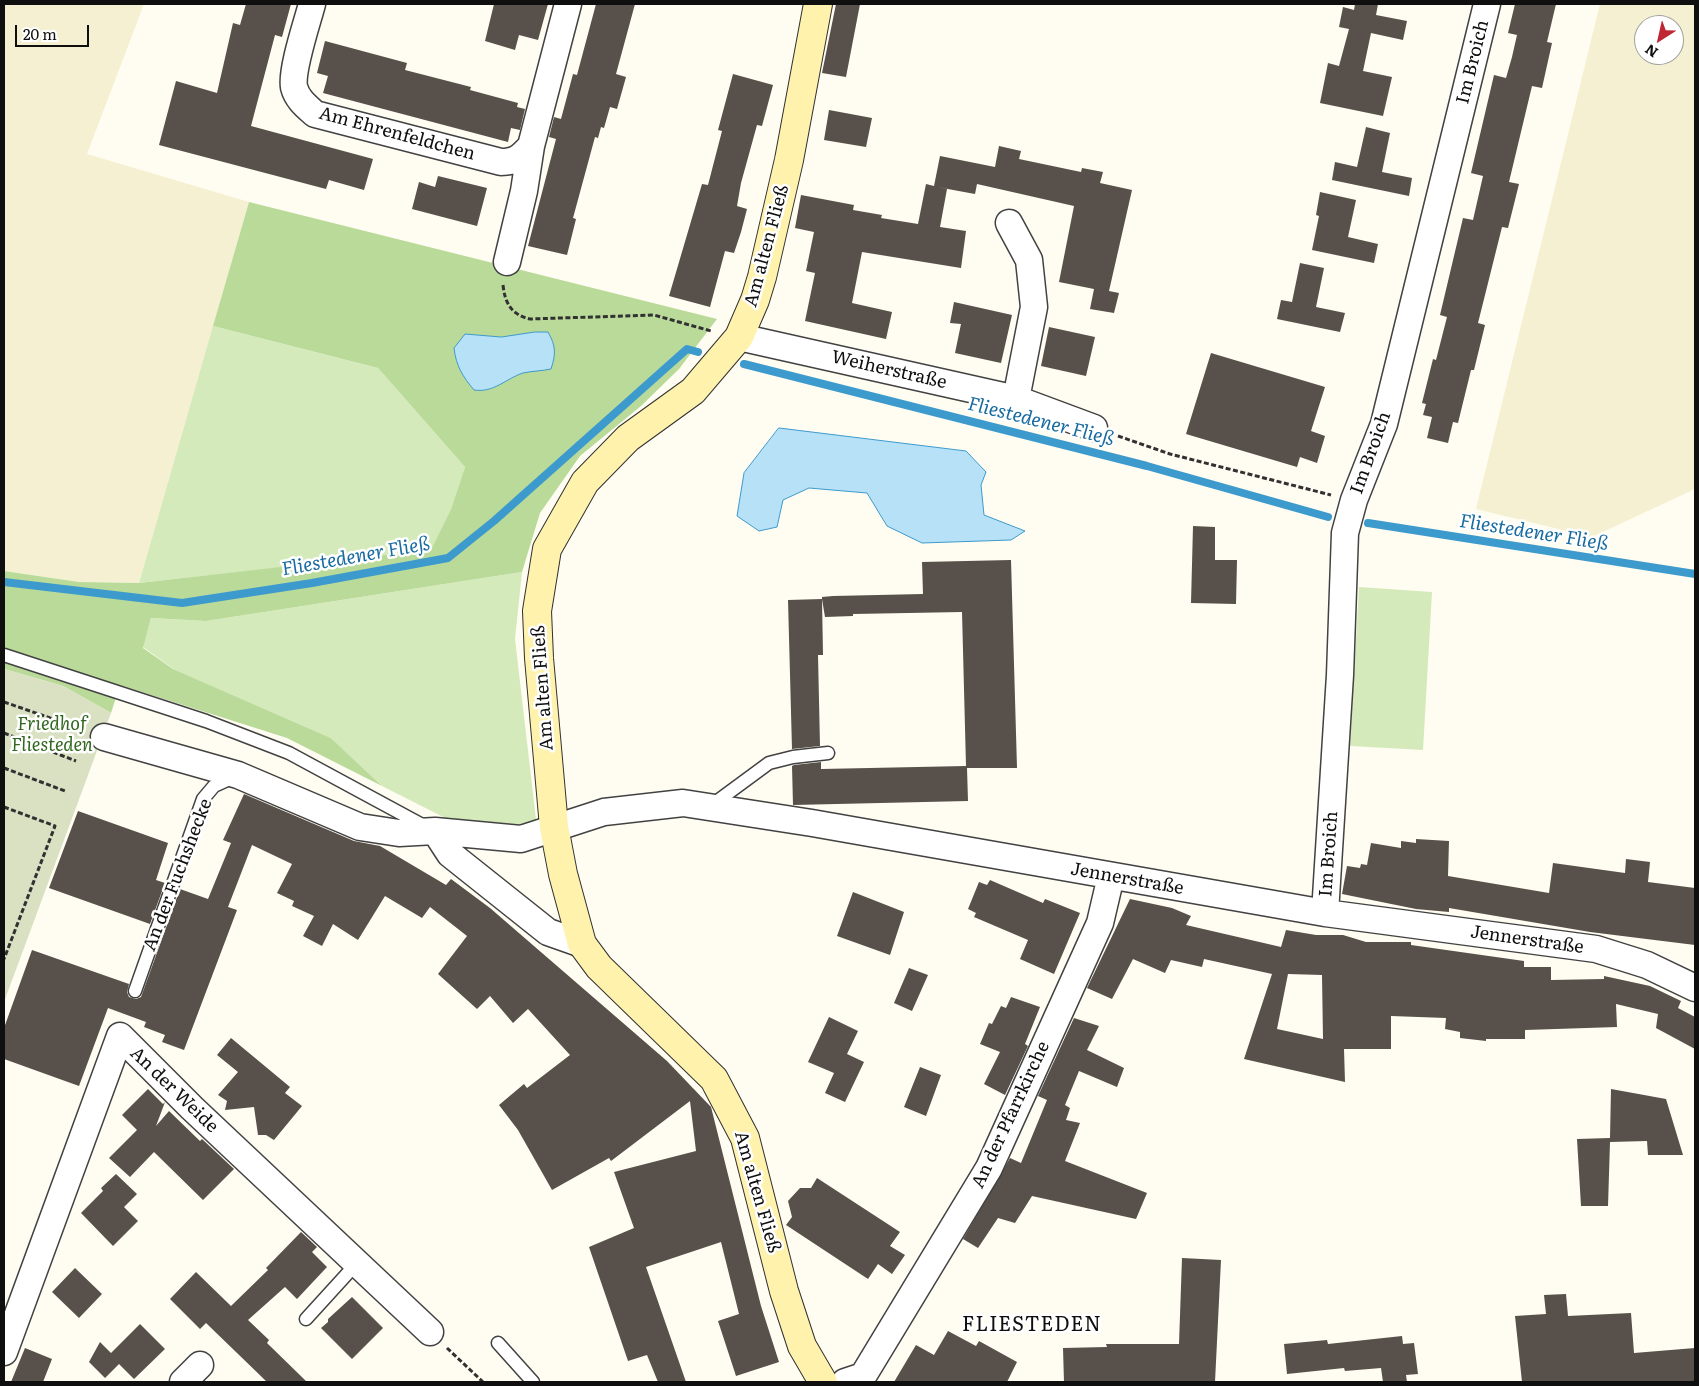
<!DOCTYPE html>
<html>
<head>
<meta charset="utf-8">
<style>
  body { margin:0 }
  #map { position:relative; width:1699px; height:1386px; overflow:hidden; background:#fffcf1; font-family:Literata,serif }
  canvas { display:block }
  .frame { position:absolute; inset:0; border:5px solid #0f0f0f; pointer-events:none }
  .north { position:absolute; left:1634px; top:15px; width:50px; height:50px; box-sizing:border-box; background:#fff; border:1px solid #9f9f9f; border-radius:50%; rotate:215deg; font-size:14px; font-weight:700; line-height:20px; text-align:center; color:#0f0f0f }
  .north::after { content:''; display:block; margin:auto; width:18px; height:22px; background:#bf2735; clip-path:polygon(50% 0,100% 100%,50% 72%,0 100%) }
  .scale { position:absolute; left:15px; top:25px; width:74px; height:22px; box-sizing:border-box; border:2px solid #0f0f0f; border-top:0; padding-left:6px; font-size:15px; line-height:18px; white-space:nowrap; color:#0f0f0f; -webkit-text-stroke:4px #fff; paint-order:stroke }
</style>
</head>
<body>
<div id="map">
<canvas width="1699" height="1386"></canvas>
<div class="frame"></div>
<div class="north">N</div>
<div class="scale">20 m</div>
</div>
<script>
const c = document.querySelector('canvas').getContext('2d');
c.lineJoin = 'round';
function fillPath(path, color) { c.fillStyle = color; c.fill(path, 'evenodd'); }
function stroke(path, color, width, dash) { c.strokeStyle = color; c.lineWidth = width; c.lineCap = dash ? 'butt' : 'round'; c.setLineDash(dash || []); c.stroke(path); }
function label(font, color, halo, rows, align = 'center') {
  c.font = font + ' Literata,serif'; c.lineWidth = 5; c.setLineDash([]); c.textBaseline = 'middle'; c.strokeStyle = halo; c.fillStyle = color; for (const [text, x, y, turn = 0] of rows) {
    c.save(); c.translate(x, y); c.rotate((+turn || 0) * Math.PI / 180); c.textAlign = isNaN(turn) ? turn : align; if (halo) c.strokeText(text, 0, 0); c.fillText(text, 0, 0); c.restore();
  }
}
fillPath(new Path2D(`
  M 4,4 L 144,4 L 87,154 L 249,202 L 139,583 L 79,582 L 4,571 Z
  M 1600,4 L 1695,4 L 1695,489 L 1592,537 L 1476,509 ZM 1644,25 L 1674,25 L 1674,55 L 1644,55 Z`), '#f5f0d1');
fillPath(new Path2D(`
  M 213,326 L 378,368 L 465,467 L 451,509 L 431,551 L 139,583 Z
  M 522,572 L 515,639 L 537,828 L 459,825 L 382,786 L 331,738 L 175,670 L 143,647 L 151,618 L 206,621 Z
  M 1359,587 L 1432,592 L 1423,750 L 1350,746 Z`), '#d5eabb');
fillPath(new Path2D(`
  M 249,202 L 717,319 L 679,369 L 641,406 L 580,456 L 540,513 L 522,572 L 206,621 L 151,618 L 143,648 L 173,669 L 331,738 L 382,786 L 287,738 L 120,685 L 111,713 L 63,686 L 4,669 L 4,571 L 79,582 L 139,583 L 431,550 L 451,509 L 465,467 L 378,368 L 213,326 Z`), '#bada9a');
fillPath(new Path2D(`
  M 4,669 L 63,686 L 111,713 L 4,1002 Z`), '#d9e1c2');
const water = new Path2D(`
  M 535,332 L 548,332 C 556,346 556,354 551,369 C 542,371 532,371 523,373 C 505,379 494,393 474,390 C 463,377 456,366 454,348 L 465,334 L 501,337 Z
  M 779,428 L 966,451 L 986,472 L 981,485 L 984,515 L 1025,531 L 1011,540 L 922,543 L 887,526 L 867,493 L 809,488 L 783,500 L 777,527 L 759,531 L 737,516 L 744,473 Z`);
fillPath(water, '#b6e1f6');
stroke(water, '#3d9acd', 1);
stroke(new Path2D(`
  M 744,364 L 1147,466 L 1328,517
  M 1368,523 L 1695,574
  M 4,582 L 182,603 L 312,583 L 448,558 L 494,521 L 687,349 L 698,352`), '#3d9acd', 8);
fillPath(new Path2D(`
  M 246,4 L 291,4 L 282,37 L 275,35 L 251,126 L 373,159 L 364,190 L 329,180 L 326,189 L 159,145 L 176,81 L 217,93 L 233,23 L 240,25 Z
  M 494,4 L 548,4 L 538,40 L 519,35 L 515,50 L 485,41 Z
  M 596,4 L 635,4 L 616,74 L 626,77 L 617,109 L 610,107 L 604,128 L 601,127 L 598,138 L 595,137 L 573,218 L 576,219 L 567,255 L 528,246 L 556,139 L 549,137 L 554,117 L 561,119 L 573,74 L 577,75 Z
  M 836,4 L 860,4 L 846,77 L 822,73 Z
  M 1355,4 L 1378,4 L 1376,15 L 1407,21 L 1403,40 L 1371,33 L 1363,71 L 1392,77 L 1383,116 L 1320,103 L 1328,63 L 1339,66 L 1349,29 L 1339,27 L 1343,7 L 1354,10 Z
  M 1515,4 L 1556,4 L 1547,42 L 1552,43 L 1542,88 L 1532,86 L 1509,182 L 1519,184 L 1508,228 L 1502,227 L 1478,323 L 1485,325 L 1474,370 L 1471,370 L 1458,423 L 1453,422 L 1448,443 L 1427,438 L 1432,417 L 1423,415 L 1426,404 L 1422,403 L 1433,359 L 1436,360 L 1447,317 L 1440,315 L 1463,218 L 1473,220 L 1483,176 L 1471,173 L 1494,75 L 1506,78 L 1512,57 L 1517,35 L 1508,33 Z
  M 325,41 L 407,63 L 405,70 L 471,87 L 470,90 L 518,103 L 517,107 L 525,109 L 520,130 L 511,128 L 508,142 L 323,93 L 328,76 L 317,73 Z
  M 733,74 L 773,85 L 762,126 L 757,125 L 741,183 L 737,206 L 747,209 L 741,232 L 734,253 L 725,251 L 710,307 L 669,296 L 702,184 L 708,185 L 722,131 L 718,130 Z
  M 829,110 L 872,118 L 866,147 L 824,140 Z
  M 1366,127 L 1390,133 L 1382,172 L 1412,178 L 1409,196 L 1332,180 L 1335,162 L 1357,167 Z
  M 999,146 L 1021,151 L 1019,159 L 1081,172 L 1082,168 L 1103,172 L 1100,183 L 1132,190 L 1109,291 L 1119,293 L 1114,313 L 1090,309 L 1094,289 L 1059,282 L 1074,206 L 977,184 L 975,194 L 937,187 L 947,189 L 940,227 L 966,231 L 961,268 L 862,252 L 852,303 L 892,312 L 886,339 L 805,321 L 815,273 L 806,271 L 814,232 L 795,228 L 801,195 L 854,205 L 853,210 L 882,215 L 881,218 L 918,224 L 926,184 L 934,186 L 940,156 L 995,167 Z
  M 438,176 L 487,188 L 477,226 L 412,209 L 419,182 L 435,187 Z
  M 1320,192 L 1356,200 L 1348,237 L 1378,244 L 1374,263 L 1312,250 L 1319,216 L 1316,215 Z
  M 1300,263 L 1324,268 L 1316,307 L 1345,313 L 1340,332 L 1277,319 L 1281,300 L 1292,302 Z
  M 954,302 L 1012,315 L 1001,363 L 955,353 L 961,324 L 950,323 Z
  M 1049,327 L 1095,337 L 1086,376 L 1041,366 Z
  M 1211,353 L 1325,387 L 1311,431 L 1325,436 L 1317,463 L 1300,457 L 1297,467 L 1186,434 Z
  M 1193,526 L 1215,527 L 1215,560 L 1237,560 L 1236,604 L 1191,603 Z
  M 1011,560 L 1017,768 L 967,768 L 968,801 L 793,805 L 792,766 L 794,765 L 821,762 L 821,769 L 966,766 L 962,612 L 853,614 L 853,616 L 825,617 L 822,599 L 823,655 L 818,655 L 820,746 L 792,749 L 788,600 L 822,599 L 822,597 L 833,596 L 923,594 L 922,562 Z
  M 244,794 L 354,841 L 380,846 L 446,885 L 451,879 L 490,908 L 667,1061 L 711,1107 L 761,1306 L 779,1362 L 736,1376 L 718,1321 L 739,1314 L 721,1242 L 646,1267 L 686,1382 L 658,1382 L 647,1355 L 628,1361 L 589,1247 L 634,1228 L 614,1172 L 696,1151 L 690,1101 L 611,1161 L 609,1158 L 552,1190 L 518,1130 L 499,1105 L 524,1084 L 527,1088 L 570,1055 L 528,1009 L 513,1023 L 490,996 L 477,1009 L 438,974 L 467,936 L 430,907 L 422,918 L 385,896 L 358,940 L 333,924 L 322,946 L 303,936 L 314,916 L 292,906 L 294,901 L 277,893 L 292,864 L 252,845 L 228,907 L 237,910 L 184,1050 L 162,1042 L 165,1035 L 144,1027 L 146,1022 L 108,1008 L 79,1086 L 4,1059 L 4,1028 L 32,950 L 129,984 L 127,992 L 129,997 L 136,999 L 141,997 L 180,889 L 208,899 L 231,843 L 223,840 Z
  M 78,811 L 168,843 L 156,880 L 165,883 L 150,924 L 49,888 Z
  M 1416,839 L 1449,841 L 1448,876 L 1549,893 L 1553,863 L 1625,873 L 1626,859 L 1650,862 L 1648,882 L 1695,888 L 1695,945 L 1590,932 L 1449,908 L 1449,912 L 1416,909 L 1342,894 L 1347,866 L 1360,868 L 1361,864 L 1367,865 L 1371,843 L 1401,848 L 1401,841 L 1416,843 Z
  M 990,880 L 1043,903 L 1045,899 L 1080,913 L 1054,974 L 1020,959 L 1028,940 L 974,917 L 976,913 L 968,909 L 979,882 L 987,885 Z
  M 853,892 L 904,912 L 890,955 L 837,936 Z
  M 1130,899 L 1172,908 L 1191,916 L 1186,925 L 1281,947 L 1286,930 L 1316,935 L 1343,935 L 1366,942 L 1411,942 L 1411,945 L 1524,961 L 1524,967 L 1551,967 L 1551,980 L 1604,979 L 1604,976 L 1650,986 L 1681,1001 L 1678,1008 L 1695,1017 L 1695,1049 L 1656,1028 L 1658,1014 L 1616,1004 L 1617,1027 L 1525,1030 L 1525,1039 L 1486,1039 L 1486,1041 L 1460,1038 L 1460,1032 L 1445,1029 L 1446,1018 L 1391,1016 L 1391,1049 L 1344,1049 L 1345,1082 L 1244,1059 L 1272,974 L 1204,959 L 1202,967 L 1171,960 L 1165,973 L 1133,959 L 1112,999 L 1087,988 ZM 1288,974 L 1322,975 L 1323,1039 L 1277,1029 Z
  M 909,968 L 928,975 L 912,1011 L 894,1003 Z
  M 1011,997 L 1040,1007 L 1025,1044 L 1028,1046 L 1005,1095 L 984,1084 L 1000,1052 L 980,1044 L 989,1023 L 992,1024 L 1001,1006 L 1006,1008 Z
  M 829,1017 L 858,1031 L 847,1054 L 864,1062 L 845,1102 L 825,1093 L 834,1073 L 808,1062 Z
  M 1074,1018 L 1099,1026 L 1087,1050 L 1124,1068 L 1117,1087 L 1079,1071 L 1065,1105 L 1070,1108 L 1066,1120 L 1080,1123 L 1065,1161 L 1147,1193 L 1136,1219 L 1032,1196 L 1015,1223 L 998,1218 L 978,1248 L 963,1239 L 1010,1158 L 1021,1163 L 1047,1100 L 1038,1096 Z
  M 231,1038 L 290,1087 L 285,1093 L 302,1106 L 274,1140 L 266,1135 L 258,1135 L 254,1107 L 225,1110 L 227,1101 L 218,1095 L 238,1072 L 217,1055 Z
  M 920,1067 L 941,1075 L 926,1116 L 904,1107 Z
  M 148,1089 L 163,1104 L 165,1102 L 156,1126 L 169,1111 L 200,1141 L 202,1139 L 234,1169 L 203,1200 L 154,1152 L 130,1177 L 109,1158 L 137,1130 L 122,1115 Z
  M 1611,1089 L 1666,1099 L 1683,1155 L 1648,1155 L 1647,1141 L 1610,1142 L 1608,1206 L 1581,1206 L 1577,1139 L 1610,1138 Z
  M 116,1174 L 137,1194 L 124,1207 L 138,1221 L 113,1246 L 81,1213 L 103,1191 L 101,1188 Z
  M 817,1178 L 900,1232 L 890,1246 L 905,1255 L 892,1274 L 878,1264 L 868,1279 L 786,1225 L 792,1217 L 788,1201 L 800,1188 L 811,1188 Z
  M 301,1232 L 317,1247 L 312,1252 L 327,1267 L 297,1299 L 285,1287 L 248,1320 L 269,1340 L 267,1343 L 307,1382 L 267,1382 L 206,1323 L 200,1329 L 170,1299 L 196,1272 L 231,1306 L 268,1270 L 266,1268 Z
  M 1182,1258 L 1221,1260 L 1215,1382 L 1064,1382 L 1063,1348 L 1107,1347 L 1106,1344 L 1179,1344 Z
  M 75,1268 L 102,1294 L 79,1318 L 52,1292 Z
  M 1566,1294 L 1568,1316 L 1631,1313 L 1634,1353 L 1695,1348 L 1695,1382 L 1522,1382 L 1515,1316 L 1546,1314 L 1544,1295 Z
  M 352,1297 L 383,1328 L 352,1359 L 321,1328 L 328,1322 L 328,1319 Z
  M 140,1324 L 165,1349 L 134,1379 L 119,1364 L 105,1378 L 89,1362 L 100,1342 L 111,1353 Z
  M 948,1331 L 976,1346 L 979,1341 L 1017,1362 L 1007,1382 L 894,1382 L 916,1345 L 934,1355 Z
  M 1402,1336 L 1403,1344 L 1414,1343 L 1418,1374 L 1406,1375 L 1407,1382 L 1383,1382 L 1381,1368 L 1345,1371 L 1344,1368 L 1287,1374 L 1284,1344 L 1327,1340 L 1328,1344 Z
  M 25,1348 L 52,1359 L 43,1382 L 11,1382 Z`), '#58504b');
const service = new Path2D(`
  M 4,655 L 206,721 L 289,753 L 426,827
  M 712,805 L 769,763 L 793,757 L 828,753
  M 135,991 L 203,799 L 214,786 L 236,776
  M 306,1319 L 357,1263
  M 498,1343 L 533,1382`);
const minor = new Path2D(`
  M 312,4 C 307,23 291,70 294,87 C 297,99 306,106 315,114 L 501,162 C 516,162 521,157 531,146 L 568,4
  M 1009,223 L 1029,260 L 1034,307 L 1016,399
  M 507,262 L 524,191 L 531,146
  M 739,337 L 1016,399 L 1094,428
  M 104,737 L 238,775 L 360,827 L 399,833 L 435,831 L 521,839 L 604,812 L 683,803 L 812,823 L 1325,913 L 1596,949 L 1647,965 L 1695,988
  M 435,831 L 450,854 L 548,932 L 582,944
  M 1325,913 L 1340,675 L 1345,533 L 1354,500 L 1384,424 L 1487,4
  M 4,1352 L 120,1036 L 192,1108 L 430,1332
  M 183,1382 L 200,1365
  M 845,1382 L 863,1376 L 989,1168 L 1100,923 L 1111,876`);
const secondary = new Path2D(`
  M 818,4 L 789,160 L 762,277 L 755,300 L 739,337 L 693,391 L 628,438 L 585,482 L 547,549 L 537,611 L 539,658 L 554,827 L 563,874 L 582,944 L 599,967 L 714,1079 L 745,1138 L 784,1291 L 802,1346 L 823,1382`);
stroke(service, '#424242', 15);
stroke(minor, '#424242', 29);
stroke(secondary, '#313131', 30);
stroke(new Path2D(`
  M 503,285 C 505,304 512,315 530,319 L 654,315 L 711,331
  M 1118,436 L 1170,454 L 1331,495
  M 4,702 L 82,729
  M 4,733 L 76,761
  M 4,768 L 65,791
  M 4,807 L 55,826 L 4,959
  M 447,1348 L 483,1382`), '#313131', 3, [5, 2.5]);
stroke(service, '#fff', 12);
stroke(minor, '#fff', 26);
stroke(secondary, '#fef2ad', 28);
label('18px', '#0f0f0f', '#fff', [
  ["Im Broich",1473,62,-76],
  ["Am Ehrenfeldchen",397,134,15],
  ["Am alten Fließ",767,246,-75],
  ["Weiherstraße",889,370,13],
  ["Im Broich",1371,453,-70],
  ["Am alten Fließ",543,688,-94],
  ["Im Broich",1329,854,-86],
  ["An der Fuchshecke",178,875,-69],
  ["Jennerstraße",1127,879,10],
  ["Jennerstraße",1527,940,8],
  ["An der Weide",174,1090,44],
  ["An der Pfarrkirche",1011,1115,-65],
  ["Am alten Fließ",757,1192,74]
]);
label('italic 18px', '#31671f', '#fff', [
  ["Friedhof",52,725],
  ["Fliesteden",52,746]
]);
label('italic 19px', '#186ba1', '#fff', [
  ["Fliestedener Fließ",1041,422,14],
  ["Fliestedener Fließ",1534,533,9],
  ["Fliestedener Fließ",356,557,-10]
]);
c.letterSpacing = '1px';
label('20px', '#0f0f0f', '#fff', [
  ["FLIESTEDEN",1032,1325]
]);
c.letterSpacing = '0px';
</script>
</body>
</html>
